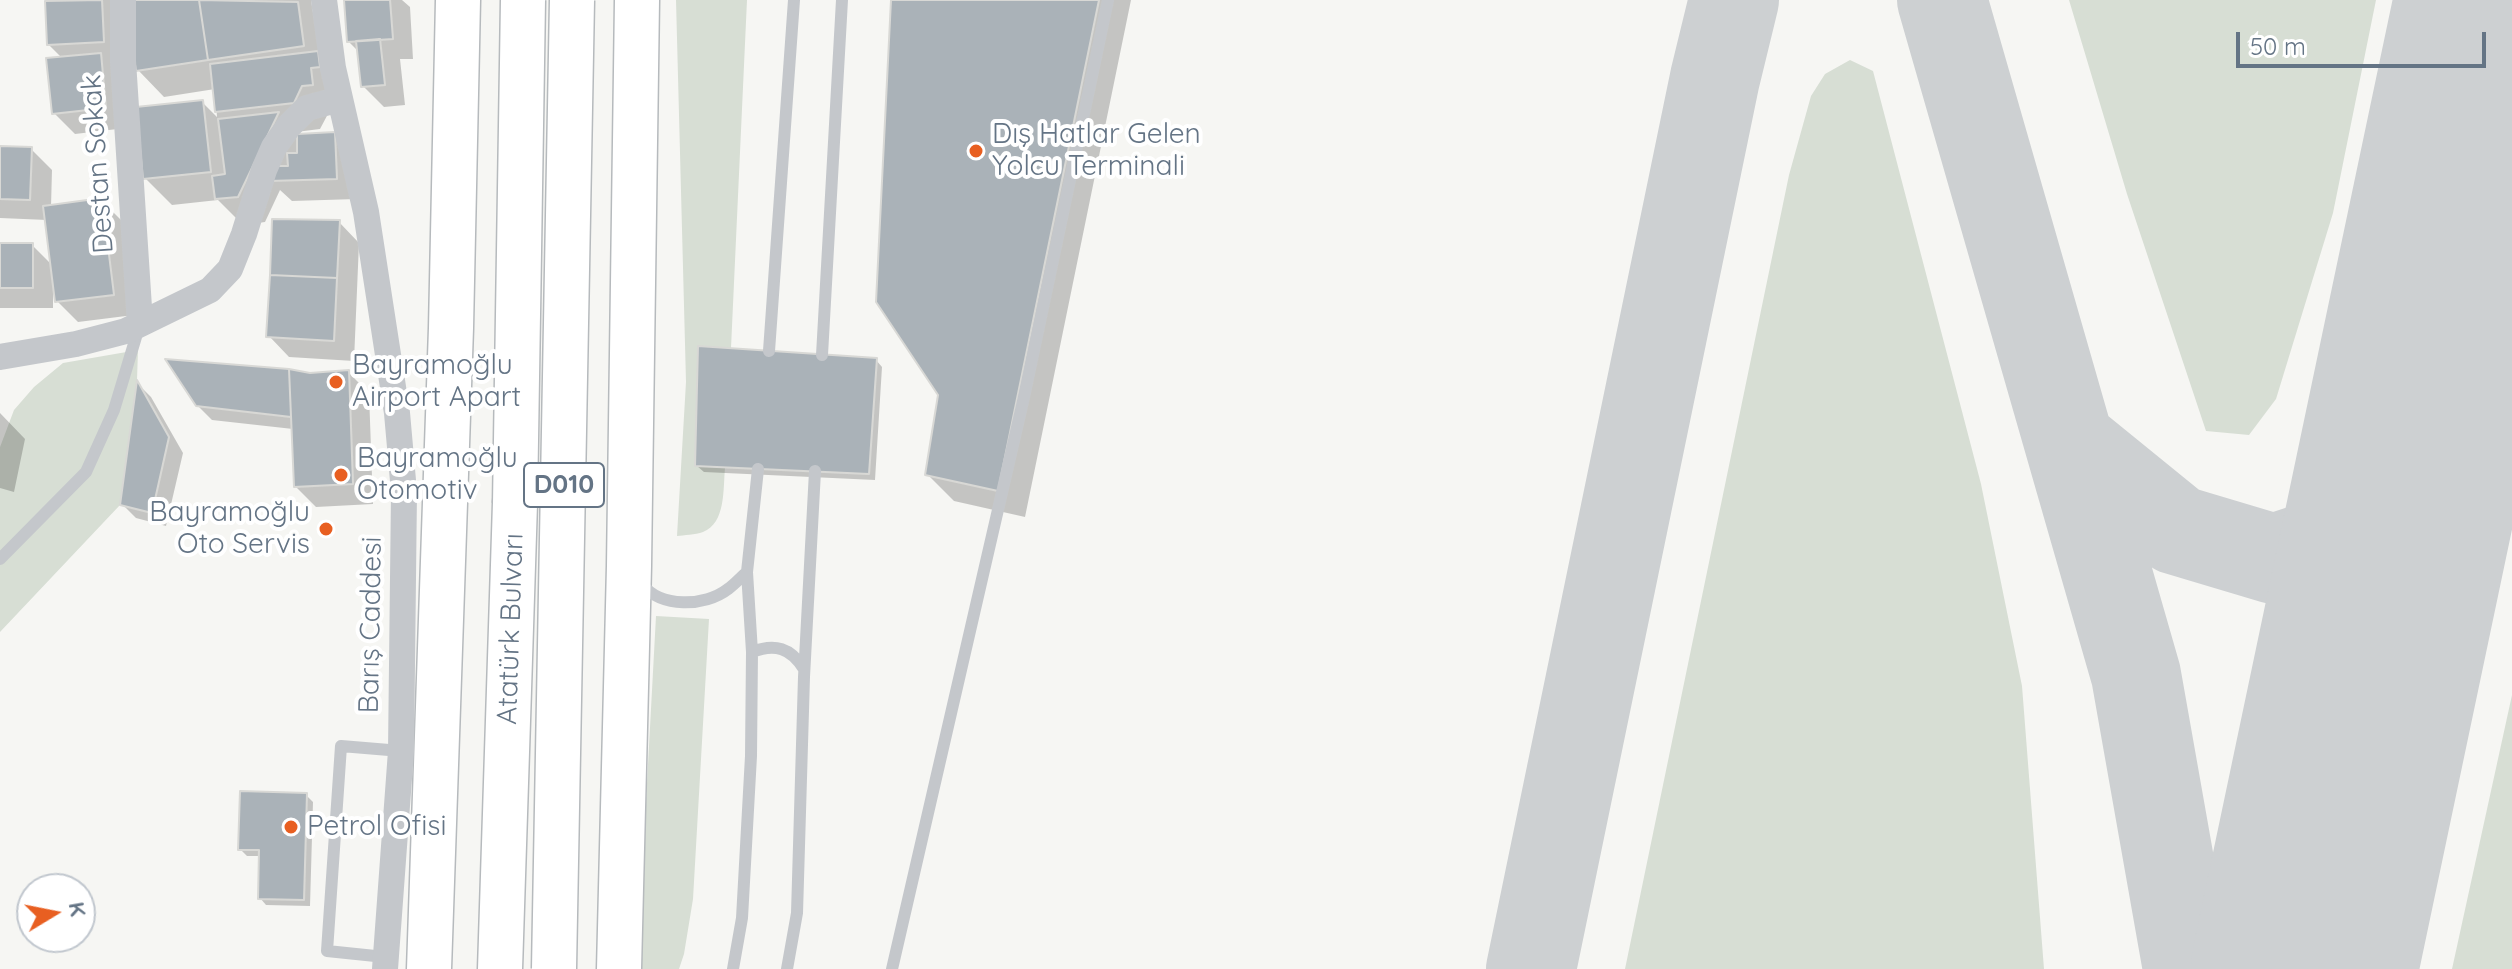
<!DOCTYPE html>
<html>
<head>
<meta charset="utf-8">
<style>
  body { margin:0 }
  #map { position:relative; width:2512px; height:969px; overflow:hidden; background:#f6f6f3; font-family:Quicksand,sans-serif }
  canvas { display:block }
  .north { position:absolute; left:16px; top:873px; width:80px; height:80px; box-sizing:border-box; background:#fff; border:2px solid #c1c7ce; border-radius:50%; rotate:80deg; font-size:22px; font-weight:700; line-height:32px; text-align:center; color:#647485 }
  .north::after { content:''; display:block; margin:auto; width:28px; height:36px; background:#e85f21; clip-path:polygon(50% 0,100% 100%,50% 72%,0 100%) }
  .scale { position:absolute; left:2236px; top:32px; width:250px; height:36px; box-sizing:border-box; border:4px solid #647485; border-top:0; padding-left:10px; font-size:24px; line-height:28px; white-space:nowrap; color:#647485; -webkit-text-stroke:6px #fff; paint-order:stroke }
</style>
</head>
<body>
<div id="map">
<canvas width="2512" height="969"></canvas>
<div class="north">K</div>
<div class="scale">50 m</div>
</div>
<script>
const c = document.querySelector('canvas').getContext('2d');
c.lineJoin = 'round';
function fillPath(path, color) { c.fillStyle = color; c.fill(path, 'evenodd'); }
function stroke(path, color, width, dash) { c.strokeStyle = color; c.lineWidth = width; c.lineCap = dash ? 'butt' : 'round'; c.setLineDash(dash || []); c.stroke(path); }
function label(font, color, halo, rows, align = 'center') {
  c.font = font + ' Quicksand,sans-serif'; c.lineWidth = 8; c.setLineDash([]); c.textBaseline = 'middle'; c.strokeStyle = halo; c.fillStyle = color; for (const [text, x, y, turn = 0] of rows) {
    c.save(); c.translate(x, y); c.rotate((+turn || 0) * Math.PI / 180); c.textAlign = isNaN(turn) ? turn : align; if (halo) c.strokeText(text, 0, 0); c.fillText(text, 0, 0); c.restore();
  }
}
fillPath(new Path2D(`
  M 676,0 L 747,0 L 731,348 L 699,346 L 695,466 L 725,468 C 723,489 726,523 703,532 C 695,535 684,535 677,536 L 686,382 Z
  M 2069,0 L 2376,0 L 2333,213 L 2276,399 L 2249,435 L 2206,431 L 2127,194 Z
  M 1850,60 L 1873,71 L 1981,484 L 2022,686 L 2044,969 L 1625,969 L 1789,175 L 1811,96 L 1825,74 Z
  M 138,350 L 137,380 L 120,505 L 0,632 L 0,447 L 14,410 L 34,387 L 63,363 Z
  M 656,616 L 709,619 L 693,899 L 684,954 L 679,969 L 637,969 Z
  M 2512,695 L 2512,969 L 2452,969 Z`), '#d7ded4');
fillPath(new Path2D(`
  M 63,0 L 120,0 L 126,128 L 75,134 L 54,113 L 63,59 L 49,45 Z
  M 127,0 L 311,0 L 329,112 L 320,129 L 296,132 L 300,136 L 334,134 L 355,155 L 357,199 L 292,201 L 280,190 L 265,222 L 243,225 L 218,200 L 172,205 L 145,178 L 202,102 L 217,117 L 215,89 L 164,97 L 138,70 Z
  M 346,0 L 402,0 L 410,7 L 413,59 L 400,59 L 405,105 L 384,107 L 363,86 L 359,52 L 348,41 Z
  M 893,0 L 1131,0 L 1025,517 L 954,501 L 927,474 L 940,395 Z
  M 0,148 L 31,149 L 52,170 L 51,207 L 101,200 L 122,221 L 134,315 L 78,322 L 57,301 L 55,286 L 53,286 L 53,308 L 0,308 L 0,245 L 32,245 L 53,266 L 47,220 L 0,218 Z
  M 339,222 L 359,243 L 354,361 L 289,357 L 269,336 Z
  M 876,360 L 882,367 L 875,480 L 704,472 L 697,466 Z
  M 289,371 L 310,375 L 348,372 L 369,393 L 373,504 L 316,507 L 295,486 L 293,429 L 212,420 L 197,405 Z
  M 139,385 L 151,397 L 183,453 L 166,526 L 136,518 L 122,504 Z
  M 0,413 L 25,439 L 14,492 L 0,488 Z
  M 306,795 L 313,802 L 310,906 L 266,905 L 260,898 L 261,856 L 247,856 L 240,849 Z`), '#0003');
stroke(new Path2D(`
  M 1942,0 L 2136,675 L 2188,969
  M 2070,443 L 2177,530 L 2274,559 L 2335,539 L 2409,474
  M 1531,969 L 1715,78 L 1734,0`), '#cdd0d2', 90);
stroke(new Path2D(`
  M 2304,969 L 2508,0`), '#cdd0d2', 226);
const building = new Path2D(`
  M 102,0 L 104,42 L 47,45 L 45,1 Z
  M 125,0 L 199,0 L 208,60 L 136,71 Z
  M 199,0 L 298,2 L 304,46 L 208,60 Z
  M 344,0 L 390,0 L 393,39 L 347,42 Z
  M 891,0 L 1099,0 L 998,491 L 925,475 L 938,395 L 876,302 Z
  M 380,39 L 385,85 L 361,87 L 356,41 Z
  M 318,51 L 320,67 L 311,68 L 313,85 L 302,86 L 294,103 L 215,112 L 210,64 Z
  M 101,53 L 106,108 L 52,114 L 46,58 Z
  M 203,100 L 211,172 L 143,179 L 136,107 Z
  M 279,112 L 238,197 L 215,199 L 212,176 L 225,174 L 218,119 Z
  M 335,132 L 337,179 L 269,181 L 273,166 L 288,166 L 287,153 L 297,153 L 297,134 Z
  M 0,146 L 32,147 L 30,200 L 0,199 Z
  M 102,198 L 114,295 L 55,302 L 43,206 Z
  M 272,219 L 340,220 L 337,278 L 270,275 Z
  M 0,243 L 33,243 L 33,288 L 0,288 Z
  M 270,275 L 337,278 L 334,341 L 266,337 Z
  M 698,346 L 877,358 L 869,474 L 695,466 Z
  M 165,359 L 289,369 L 291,417 L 196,406 Z
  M 289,369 L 310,373 L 349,370 L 353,484 L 294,487 Z
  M 137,380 L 169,437 L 152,513 L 120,505 Z
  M 240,791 L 307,793 L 304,900 L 258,899 L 259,850 L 238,850 Z`);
fillPath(building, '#aab2b8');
stroke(building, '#d8d8d5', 2);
const highway = new Path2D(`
  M 429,969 L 451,328 L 458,0
  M 500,969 L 515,503
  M 619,969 L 629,566 L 637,0`);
stroke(highway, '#b6babd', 47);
stroke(new Path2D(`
  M 769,351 L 794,0
  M 822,355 L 842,0
  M 0,559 L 86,472 L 114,410 L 139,327
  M 642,584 C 660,608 705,607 728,589 C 735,584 741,577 747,572
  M 752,652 C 775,643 791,648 804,669
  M 385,957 L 327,951 L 341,746 L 401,751
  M 733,969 L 742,918 L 751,756 L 752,652 L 747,572 L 758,469
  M 787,969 L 797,913 L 804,677 L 815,471
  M 892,969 L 1024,397 L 1108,0`), '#c4c7cb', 12);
stroke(new Path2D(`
  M 123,0 L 123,61 L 140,323
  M 324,0 L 333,68 L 366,212 L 397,413 L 404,492 L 401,751 L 385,969
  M 0,357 L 76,344 L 126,331 L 210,290 L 230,269 L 244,234 L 264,170 L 274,147 L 289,126 L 307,108 L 340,99`), '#c4c7cb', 26);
stroke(highway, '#fff', 44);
const highwayBridge = new Path2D(`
  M 515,503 L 523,0
  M 554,969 L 572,0`);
stroke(highwayBridge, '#b6babd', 47, []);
stroke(highwayBridge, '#fff', 44);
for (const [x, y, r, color] of [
  [976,151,8,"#e85f21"],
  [336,382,8,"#e85f21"],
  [341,475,8,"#e85f21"],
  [326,529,8,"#e85f21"],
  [291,827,8,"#e85f21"]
]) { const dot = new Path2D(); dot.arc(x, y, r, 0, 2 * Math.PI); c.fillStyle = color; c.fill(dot); stroke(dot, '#fff', 3); }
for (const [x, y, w] of [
  [564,485,80]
]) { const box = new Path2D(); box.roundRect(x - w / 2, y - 22, w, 44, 6); c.fillStyle = '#fff'; c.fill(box); stroke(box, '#647485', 2); }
label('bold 26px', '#647485', null, [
  ["D010",564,485]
]);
label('28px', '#647485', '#fff', [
  ["Dış Hatlar Gelen",992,135],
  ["Yolcu Terminali",992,167],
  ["Bayramoğlu",352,366],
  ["Airport Apart",352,398],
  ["Bayramoğlu",357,459],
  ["Otomotiv",357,491],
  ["Bayramoğlu",310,513,"right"],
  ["Oto Servis",310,545,"right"],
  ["Petrol Ofisi",307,827]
], 'left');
label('28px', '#647485', '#fff', [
  ["Destan Sokak",98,164,-94],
  ["Barış Caddesi",371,625,-89],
  ["Atatürk Bulvarı",511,629,-88]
]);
</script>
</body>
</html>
